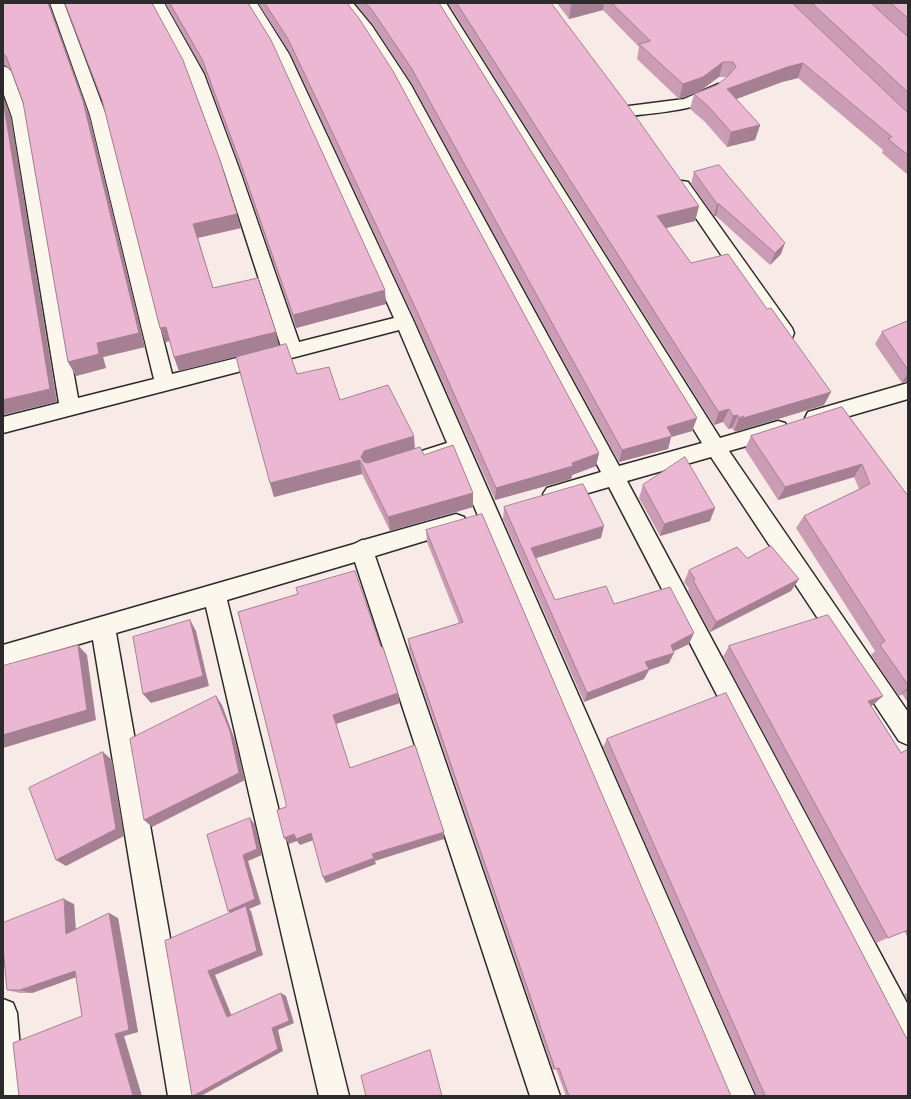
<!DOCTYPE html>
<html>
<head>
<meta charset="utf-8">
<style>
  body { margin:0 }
  #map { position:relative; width:911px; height:1099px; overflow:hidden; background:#f8eae7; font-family:Caveat,sans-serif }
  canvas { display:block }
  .frame { position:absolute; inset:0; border:4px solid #2b2b2b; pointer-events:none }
</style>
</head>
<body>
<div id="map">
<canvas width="911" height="1099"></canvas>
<div class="frame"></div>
</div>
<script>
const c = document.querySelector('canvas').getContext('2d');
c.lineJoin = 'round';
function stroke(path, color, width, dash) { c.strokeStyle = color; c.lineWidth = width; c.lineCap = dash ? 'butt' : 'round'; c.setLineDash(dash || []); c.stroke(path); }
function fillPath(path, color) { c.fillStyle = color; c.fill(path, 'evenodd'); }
const service = new Path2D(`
  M 450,442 L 454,444 L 456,447 L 454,450 L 407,465 L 403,463 L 401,460 L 403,457 Z`);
const minor = new Path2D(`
  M 50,3 L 64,3 L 106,115 L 172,374 L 281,347 L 225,174 L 188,74 L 150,3 L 164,3 L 204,74 L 241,174 L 299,342 L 394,318 L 275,54 L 243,3 L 257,3 L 289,54 L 414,322 L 755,1096 L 725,1096 L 399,330 L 3,433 L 3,417 L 59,403 L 12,117 L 3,92 L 3,66 L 8,68 L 11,71 L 28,117 L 78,398 L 154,379 L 90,115 Z
  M 339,3 L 353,3 L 372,26 L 411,85 L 619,466 L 702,443 L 432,3 L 446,3 L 720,438 L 778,421 L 785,423 L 788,429 L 785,435 L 729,451 L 908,712 L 908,745 L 899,741 L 711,457 L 627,481 L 908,1005 L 908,1049 L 898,1044 L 609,487 L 554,503 L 547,500 L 543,494 L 547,488 L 601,472 L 395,85 L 361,31 Z
  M 718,84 L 723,86 L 726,89 C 711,110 653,113 629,116 L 623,114 L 621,111 L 623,108 L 629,106 L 684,99 Z
  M 682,181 L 688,182 L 792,328 L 794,333 L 792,338 L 785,340 L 778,338 L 674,186 L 676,182 Z
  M 908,383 L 908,399 L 815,426 L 808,424 L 805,418 L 808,412 Z
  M 456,514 L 464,517 L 467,523 L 464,529 L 375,556 L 560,1096 L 530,1096 L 355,562 L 227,600 L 349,1096 L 319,1096 L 206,607 L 116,633 L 198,1096 L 168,1096 L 93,640 L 3,667 L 3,645 L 354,544 L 362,540 L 364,540 Z
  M 3,999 L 13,1003 L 17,1013 L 24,1096 L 3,1096 Z`);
stroke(service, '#2b2b2b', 3);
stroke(minor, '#2b2b2b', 3);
fillPath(service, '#fbf7ec');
fillPath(minor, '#fbf7ec');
fillPath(new Path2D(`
  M 3,3 L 49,4 L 89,115 L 145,347 L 103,357 L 106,368 L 76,376 L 68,362 L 23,102 L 11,70 L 4,65 L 3,65 Z
  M 65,3 L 152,3 L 241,228 L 198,238 L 213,288 L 279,346 L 179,371 L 174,357 L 170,341 L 165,342 L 103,103 Z
  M 165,3 L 248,3 L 386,304 L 296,328 L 242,173 L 205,73 Z
  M 258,3 L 347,3 L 599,453 L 596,466 L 572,475 L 571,479 L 495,500 L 415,321 L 290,53 Z
  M 355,3 L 439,3 L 697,418 L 692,431 L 671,437 L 668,449 L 619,462 L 412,84 L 373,25 Z
  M 448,3 L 551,3 L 699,206 L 695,221 L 666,228 L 691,263 L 824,405 L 735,432 L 736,430 L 734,431 L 732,428 L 728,429 L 723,422 L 714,425 Z
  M 557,3 L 908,3 L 908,113 L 862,70 L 908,113 L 908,175 L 882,153 L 883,150 L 798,78 L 782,82 L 736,99 L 760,125 L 755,140 L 727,147 L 705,122 L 690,109 L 694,94 L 717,85 L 727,77 L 719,77 L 679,99 L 637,59 L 639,47 L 603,10 L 569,19 Z
  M 694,172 L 781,254 L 770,265 L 716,216 L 714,216 L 691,184 Z
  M 908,321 L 908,382 L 902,383 L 875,344 L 882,332 Z
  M 297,374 L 340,400 L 415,448 L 424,455 L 473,507 L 390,531 L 362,474 L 274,497 L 270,483 Z
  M 842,407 L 908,496 L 908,703 L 902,694 L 899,696 L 871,655 L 875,651 L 796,528 L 804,516 L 859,489 L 854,477 L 778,500 L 745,449 L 751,436 Z
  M 643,485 L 710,521 L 660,536 L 639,498 Z
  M 504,507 L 601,538 L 536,558 L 555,600 L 614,604 L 689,644 L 673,651 L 669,663 L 649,670 L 644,679 L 584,702 L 503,519 Z
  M 426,530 L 731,1096 L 566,1096 L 556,1069 L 553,1070 L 409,649 L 408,639 L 459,623 L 427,542 Z
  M 747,558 L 799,579 L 791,591 L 710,632 L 688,591 L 689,589 L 684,582 L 689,570 Z
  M 729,646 L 873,705 L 871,706 L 901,753 L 908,749 L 908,938 L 904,931 L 876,943 L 723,657 Z
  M 607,739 L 908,1096 L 756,1096 L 756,1095 L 603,747 Z
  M 74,904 L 76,929 L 118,918 L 138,1032 L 124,1036 L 82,1016 L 76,977 L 32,993 L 20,993 L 7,990 Z
  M 908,993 L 908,1002 L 904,994 Z`), '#cb9db5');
fillPath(new Path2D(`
  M 48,3 L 49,3 L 89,115 L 145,347 L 103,357 L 106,368 L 76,376 L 68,362 L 97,343 Z
  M 577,3 L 604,3 L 603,10 L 569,19 L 571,5 Z
  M 723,62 L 719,77 L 699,92 L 679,99 L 683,84 Z
  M 803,63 L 798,78 L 782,82 L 723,104 L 727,89 L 787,67 Z
  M 3,96 L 11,117 L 57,402 L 3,415 Z
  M 760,125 L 755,140 L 727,147 L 731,132 Z
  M 717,204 L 719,204 L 716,216 L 714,216 Z
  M 699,206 L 695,221 L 654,231 L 657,216 Z
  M 237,214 L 241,228 L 197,238 L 193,224 Z
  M 785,243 L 781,254 L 770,265 L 775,253 Z
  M 385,290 L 386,304 L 296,328 L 293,315 Z
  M 166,327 L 171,341 L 165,342 L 160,328 Z
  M 276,332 L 279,346 L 179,371 L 174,357 Z
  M 908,373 L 908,382 L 902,383 Z
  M 831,392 L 824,405 L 735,432 L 736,430 L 734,431 L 739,418 Z
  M 729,409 L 723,422 L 714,425 L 719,412 Z
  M 738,415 L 732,428 L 728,429 L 733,416 Z
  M 697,418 L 692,431 L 671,437 L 668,449 L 619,462 L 622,450 L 667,427 Z
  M 414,436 L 415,450 L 366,466 L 361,457 L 364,451 Z
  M 599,453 L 596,466 L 572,475 L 571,479 L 495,500 L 496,488 L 572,463 Z
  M 360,460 L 362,474 L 274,497 L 270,483 Z
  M 862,464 L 854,477 L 778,500 L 785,487 Z
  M 473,493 L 473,507 L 390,531 L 388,517 Z
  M 715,508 L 710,521 L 660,536 L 664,524 Z
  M 604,526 L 601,538 L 530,560 L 531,548 Z
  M 799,579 L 791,591 L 710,632 L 716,622 Z
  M 190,620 L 196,631 L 209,686 L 151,703 L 143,694 Z
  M 694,633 L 689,644 L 666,655 L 671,645 Z
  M 78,645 L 87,655 L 96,720 L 3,748 L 3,735 Z
  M 674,653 L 669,663 L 649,670 L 644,679 L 584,702 L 587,693 L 645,662 Z
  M 908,687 L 908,689 L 902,694 L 899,696 Z
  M 398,693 L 400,703 L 336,724 L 333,715 Z
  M 216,696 L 222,705 L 235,740 L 245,780 L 152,827 L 144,820 Z
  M 883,696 L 873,705 L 859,711 L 868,701 Z
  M 103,752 L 112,760 L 124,836 L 66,866 L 56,860 Z
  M 250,818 L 255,825 L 262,855 L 248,861 L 261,904 L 249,909 L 251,911 L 263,955 L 215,975 L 233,1019 L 227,1017 L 208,971 L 234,916 L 228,911 L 243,855 Z
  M 444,832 L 444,839 L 375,861 L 372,854 Z
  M 311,833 L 314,840 L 300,845 L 297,841 L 289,844 L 284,838 L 294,834 Z
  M 374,858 L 376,864 L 326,883 L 323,877 Z
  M 64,899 L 74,904 L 76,938 L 66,934 Z
  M 109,913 L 118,918 L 138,1032 L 124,1036 L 142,1096 L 133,1096 L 115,1034 Z
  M 75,971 L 85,974 L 32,993 L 20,990 Z
  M 281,993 L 286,996 L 294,1023 L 278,1030 L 283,1051 L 201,1096 L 193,1096 L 272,1028 Z`), '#a58093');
const building = new Path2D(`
  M 3,3 L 48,3 L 83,101 L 139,333 L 97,343 L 99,354 L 68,362 L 23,102 L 6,56 L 3,54 Z
  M 65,3 L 152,3 L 183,60 L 220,160 L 237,214 L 193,224 L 213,288 L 258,278 L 276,332 L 174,357 L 166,327 L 160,328 L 102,100 Z
  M 170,3 L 248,3 L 271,40 L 385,290 L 293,315 L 239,159 L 202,59 Z
  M 265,3 L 347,3 L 358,17 L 393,71 L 599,453 L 572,463 L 573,466 L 496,488 L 415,307 L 288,39 Z
  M 366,3 L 439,3 L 697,418 L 667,427 L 672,436 L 622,450 L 412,69 L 372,10 Z
  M 457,3 L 551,3 L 624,100 L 699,206 L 657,216 L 691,263 L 728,254 L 767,309 L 771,308 L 831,392 L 740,419 L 744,416 L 739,418 L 738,415 L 733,416 L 729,409 L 719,412 Z
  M 570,3 L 577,3 L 571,5 Z
  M 612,3 L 792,3 L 908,113 L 908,155 L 888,139 L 892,137 L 803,63 L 787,67 L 727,89 L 760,125 L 731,132 L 709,107 L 694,94 L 717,85 L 727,77 L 736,67 L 733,62 L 723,62 L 703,77 L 683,84 L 639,44 L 650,41 Z
  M 812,3 L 871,3 L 908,37 L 908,92 Z
  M 891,3 L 908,3 L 908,18 Z
  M 3,100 L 50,389 L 3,400 Z
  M 719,165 L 785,243 L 775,253 L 719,204 L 717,204 L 694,172 Z
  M 908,321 L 908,370 L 882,332 Z
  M 286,344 L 297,374 L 329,367 L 340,400 L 388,385 L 414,436 L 364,451 L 361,457 L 364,462 L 368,463 L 420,447 L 424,455 L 453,445 L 473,493 L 388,517 L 360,460 L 270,483 L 236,357 Z
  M 842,407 L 908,496 L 908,685 L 880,645 L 885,641 L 804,516 L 870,484 L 862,464 L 785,487 L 751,436 Z
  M 685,457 L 715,508 L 664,524 L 643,485 Z
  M 583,484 L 604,526 L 531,548 L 555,600 L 606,586 L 614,604 L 670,587 L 694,633 L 671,645 L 674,653 L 645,662 L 649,669 L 587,693 L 504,507 Z
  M 482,514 L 731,1096 L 569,1096 L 559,1068 L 555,1069 L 408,639 L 463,622 L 426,530 Z
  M 771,546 L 799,579 L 716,622 L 693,580 L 695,579 L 689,570 L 737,547 L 747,558 Z
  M 355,571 L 381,647 L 383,647 L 398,693 L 333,715 L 350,768 L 415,745 L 444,832 L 372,854 L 374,858 L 323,877 L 311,833 L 296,839 L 294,834 L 284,838 L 277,810 L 286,807 L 286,803 L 238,612 L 298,594 L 296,588 Z
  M 828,615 L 883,696 L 868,701 L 901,753 L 908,749 L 908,930 L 888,938 L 729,646 Z
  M 190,620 L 203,676 L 143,694 L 133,637 Z
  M 78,645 L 87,710 L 3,735 L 3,666 Z
  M 726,693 L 908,1041 L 908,1096 L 765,1096 L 765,1095 L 607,739 Z
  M 216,696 L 230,731 L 239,773 L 144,820 L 130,739 Z
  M 103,752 L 116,829 L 56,860 L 29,788 Z
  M 250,818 L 257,849 L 243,855 L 255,899 L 228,911 L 207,835 Z
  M 64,899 L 66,934 L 109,913 L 129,1030 L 115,1034 L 133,1096 L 19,1096 L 13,1043 L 82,1016 L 75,971 L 20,990 L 7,990 L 3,947 L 3,923 Z
  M 246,906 L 257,951 L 208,971 L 227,1017 L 281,993 L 289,1021 L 272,1028 L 278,1049 L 193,1096 L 192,1096 L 165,941 Z
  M 430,1050 L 442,1096 L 366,1096 L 361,1076 Z`);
fillPath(building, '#ecb7d2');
stroke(building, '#a58093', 1);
</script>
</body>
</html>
